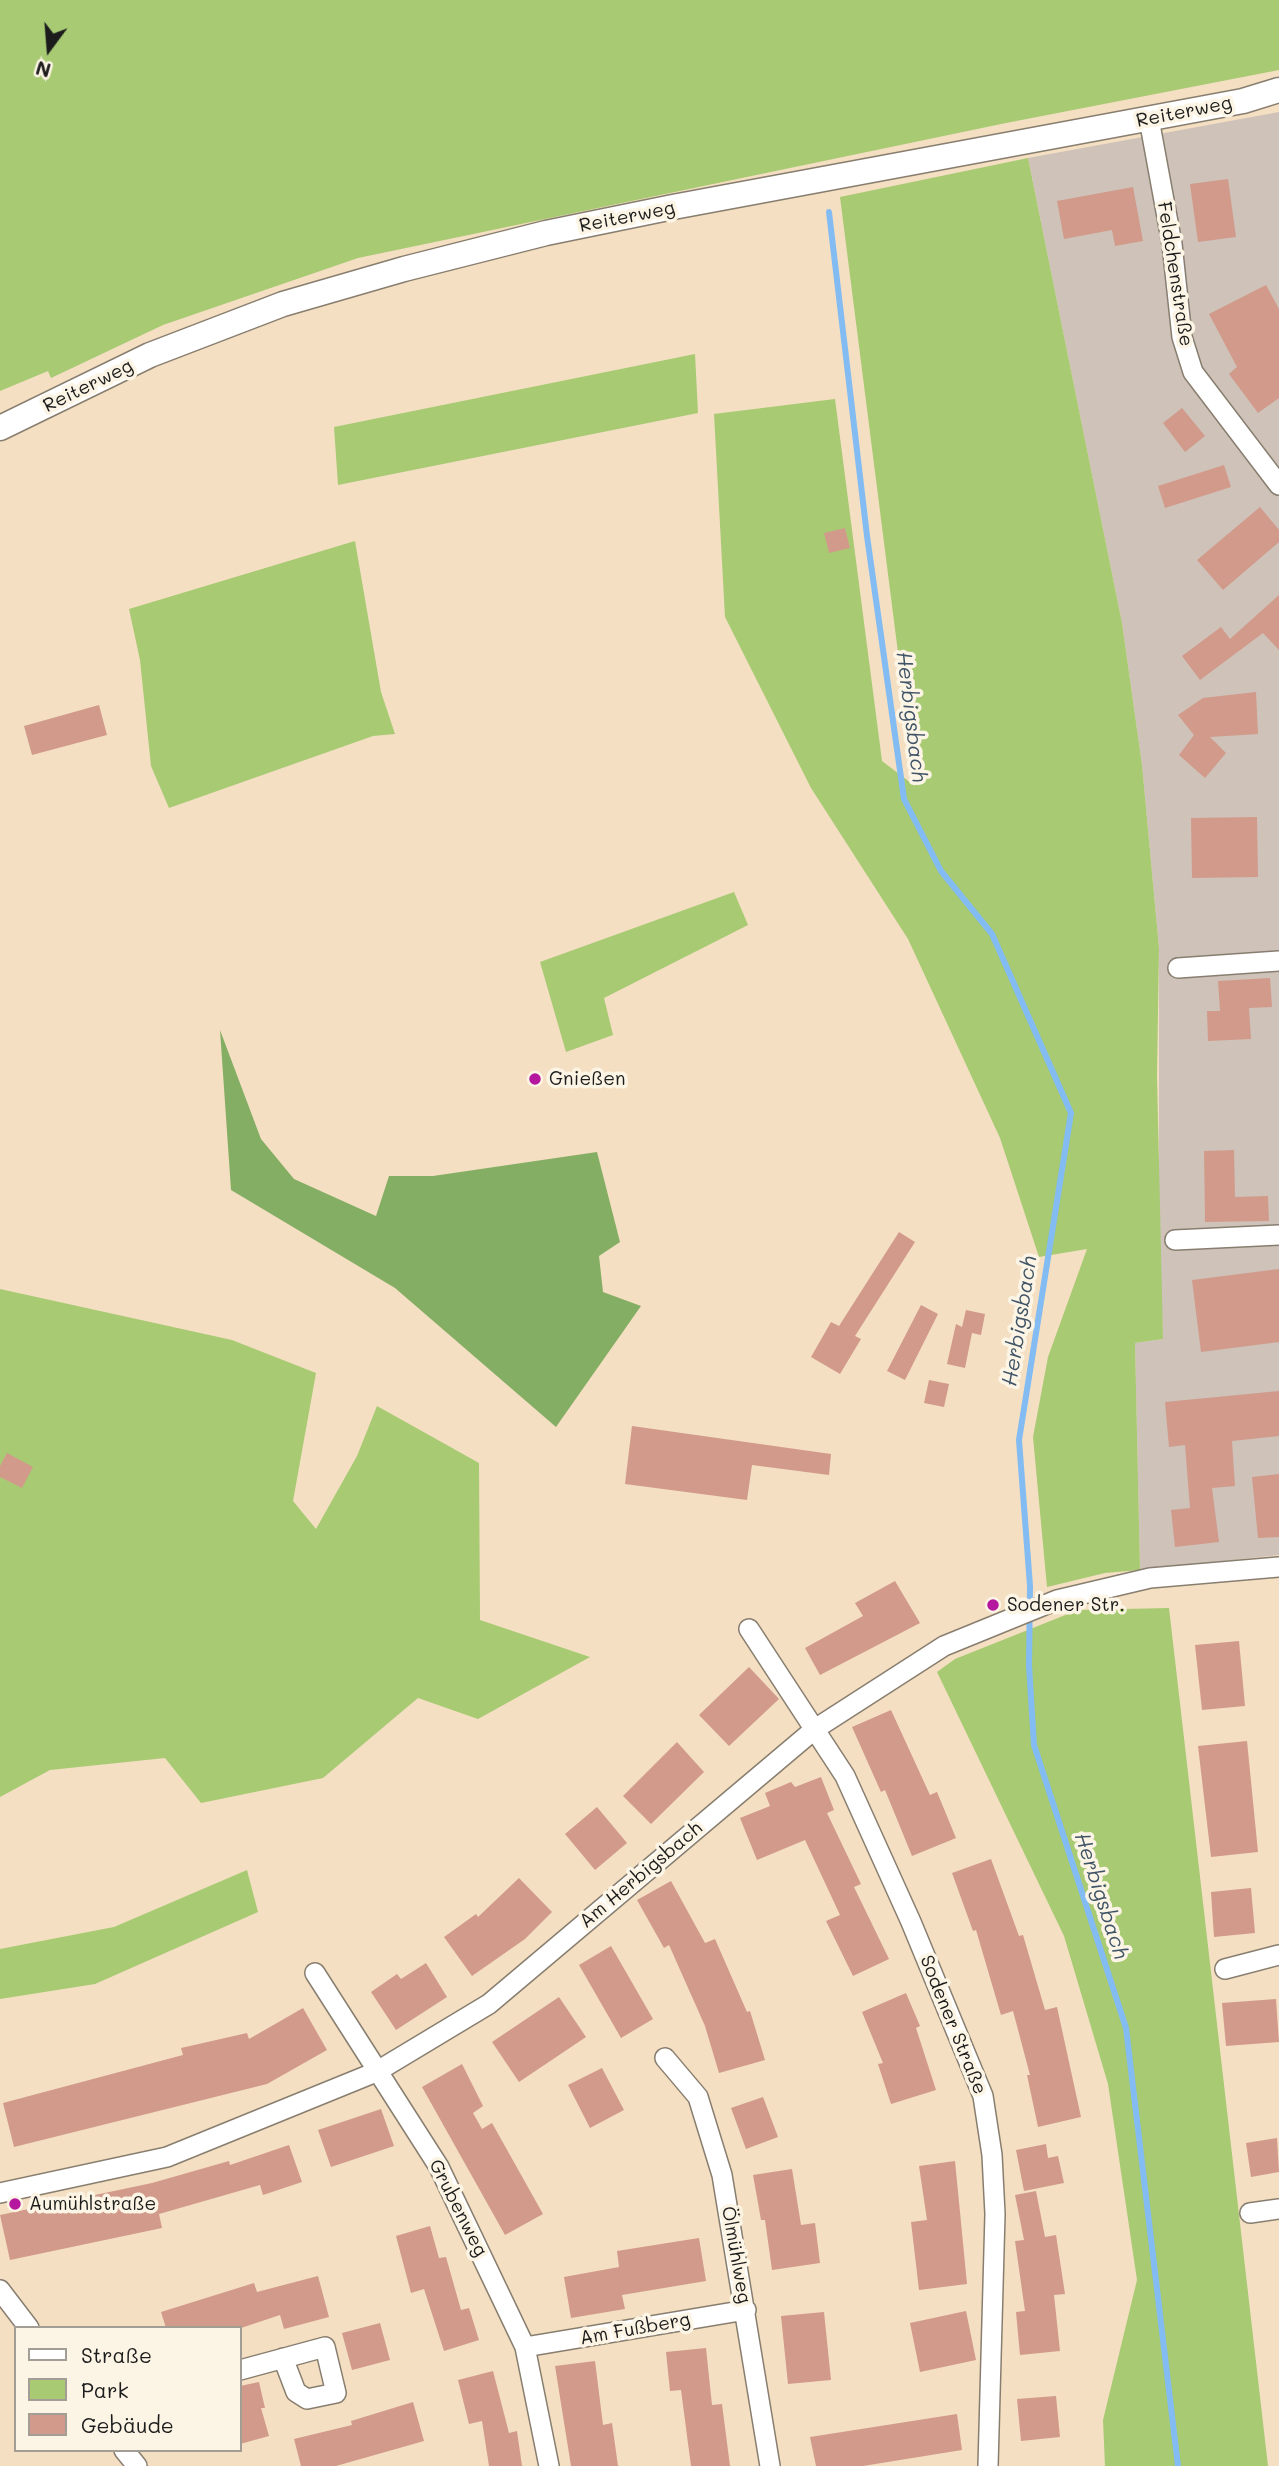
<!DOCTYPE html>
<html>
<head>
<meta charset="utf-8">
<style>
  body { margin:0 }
  #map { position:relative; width:1279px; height:2466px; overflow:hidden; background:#f4dfc2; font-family:Mali,sans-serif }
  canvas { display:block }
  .legend { position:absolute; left:14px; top:2326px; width:228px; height:126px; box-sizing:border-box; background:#fcf5e5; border:2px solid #a29e95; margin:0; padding:9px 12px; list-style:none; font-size:21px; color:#1c1c1c }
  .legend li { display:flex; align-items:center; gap:14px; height:35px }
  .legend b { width:35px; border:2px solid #a29e95 }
  .north { position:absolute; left:14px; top:14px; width:70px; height:70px; -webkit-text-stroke:5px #fcf5e5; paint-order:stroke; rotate:196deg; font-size:19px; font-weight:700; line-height:28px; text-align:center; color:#1c1c1c }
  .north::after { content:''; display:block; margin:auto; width:24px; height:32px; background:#1c1c1c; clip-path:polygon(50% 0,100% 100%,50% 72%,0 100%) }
</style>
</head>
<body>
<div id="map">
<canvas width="1279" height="2466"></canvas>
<ul class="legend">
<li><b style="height:9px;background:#fff"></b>Straße</li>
<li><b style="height:19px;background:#a7ca73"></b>Park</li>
<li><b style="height:19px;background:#d29a8a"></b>Gebäude</li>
</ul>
<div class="north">N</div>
</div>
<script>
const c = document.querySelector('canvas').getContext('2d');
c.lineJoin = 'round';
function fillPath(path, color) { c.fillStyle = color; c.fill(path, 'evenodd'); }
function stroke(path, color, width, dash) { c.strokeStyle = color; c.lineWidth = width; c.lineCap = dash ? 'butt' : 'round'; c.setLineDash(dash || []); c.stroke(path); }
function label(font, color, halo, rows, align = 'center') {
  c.font = font + ' Mali,sans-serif'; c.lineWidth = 7; c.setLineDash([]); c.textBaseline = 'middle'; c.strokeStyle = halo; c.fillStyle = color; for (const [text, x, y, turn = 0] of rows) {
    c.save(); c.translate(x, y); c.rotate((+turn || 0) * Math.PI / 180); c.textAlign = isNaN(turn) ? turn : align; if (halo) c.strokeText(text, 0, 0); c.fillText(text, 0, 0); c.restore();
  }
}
fillPath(new Path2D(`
  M 1279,112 L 1279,1555 L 1140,1570 L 1135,1343 L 1163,1339 L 1159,1238 L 1159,948 L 1142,765 L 1122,623 L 1028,158 Z`), '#cec2b9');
fillPath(new Path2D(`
  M 0,0 L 1279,0 L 1279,70 L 1006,123 L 358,258 L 163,325 L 51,378 L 48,371 L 0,391 Z
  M 1028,158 L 1122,623 L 1142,765 L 1159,948 L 1157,1076 L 1163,1339 L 1135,1343 L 1140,1570 L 1105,1573 L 1047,1587 L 1033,1437 L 1048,1357 L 1087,1249 L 1039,1257 L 1000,1138 L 908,939 L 811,788 L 725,617 L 714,414 L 835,399 L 882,761 L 915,786 L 840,197 Z
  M 695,354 L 698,413 L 338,485 L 334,427 Z
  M 355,541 L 381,692 L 395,734 L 373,736 L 169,808 L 151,766 L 140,660 L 129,609 Z
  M 734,892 L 748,925 L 604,998 L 613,1035 L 566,1052 L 540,962 Z
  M 0,1289 L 232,1340 L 316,1373 L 293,1501 L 316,1529 L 357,1456 L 377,1406 L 479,1463 L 480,1620 L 590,1657 L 478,1719 L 418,1698 L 323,1778 L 201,1803 L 165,1758 L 50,1770 L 0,1797 Z
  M 1169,1608 L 1268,2466 L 1105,2466 L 1103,2420 L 1137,2280 L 1108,2084 L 1064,1936 L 937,1672 L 955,1659 L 1078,1610 Z
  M 247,1870 L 258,1912 L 95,1984 L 0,1999 L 0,1949 L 114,1927 Z`), '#a7ca73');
fillPath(new Path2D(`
  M 220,1030 L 261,1139 L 294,1179 L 376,1216 L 389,1176 L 433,1176 L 597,1152 L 620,1242 L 599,1256 L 603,1292 L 641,1306 L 556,1427 L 395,1288 L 231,1190 Z`), '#85ae65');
stroke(new Path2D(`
  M 829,212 L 867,536 L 904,799 L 941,871 L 992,934 L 1071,1113 L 1019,1440 L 1030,1586 L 1029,1665 L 1034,1745 L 1126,2028 L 1178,2466`), '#83bbf3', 6);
fillPath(new Path2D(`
  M 1228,179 L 1236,237 L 1198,242 L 1190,184 Z
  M 1133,187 L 1143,241 L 1115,246 L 1112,230 L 1064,239 L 1057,201 Z
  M 1266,285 L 1279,309 L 1279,398 L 1258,413 L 1229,374 L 1237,367 L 1209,314 Z
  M 1182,408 L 1205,436 L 1185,452 L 1163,423 Z
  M 1224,465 L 1231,487 L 1165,508 L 1158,486 Z
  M 1260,507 L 1279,530 L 1279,542 L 1223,590 L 1197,560 Z
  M 845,528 L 850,548 L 829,553 L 824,533 Z
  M 1279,595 L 1279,650 L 1263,633 L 1200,680 L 1182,656 L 1221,627 L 1230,639 Z
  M 1256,692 L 1258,734 L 1210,737 L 1226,753 L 1205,778 L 1179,755 L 1194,735 L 1178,715 L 1203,698 Z
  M 99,705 L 107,735 L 32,755 L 24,726 Z
  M 1257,817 L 1258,877 L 1192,878 L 1191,818 Z
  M 1270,978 L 1272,1007 L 1249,1008 L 1251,1039 L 1208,1041 L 1207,1011 L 1220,1011 L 1218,981 Z
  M 1234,1150 L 1235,1197 L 1268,1196 L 1269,1221 L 1205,1222 L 1204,1151 Z
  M 899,1232 L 915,1242 L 855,1336 L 861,1339 L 840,1374 L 811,1357 L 831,1322 L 839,1326 Z
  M 1279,1269 L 1279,1342 L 1201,1352 L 1192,1280 Z
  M 921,1305 L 938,1314 L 905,1380 L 887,1371 Z
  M 966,1310 L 985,1314 L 981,1335 L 972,1333 L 965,1368 L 947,1364 L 956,1324 L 962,1327 Z
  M 929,1380 L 949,1384 L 944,1407 L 924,1403 Z
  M 1279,1391 L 1279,1436 L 1232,1441 L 1235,1486 L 1212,1488 L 1219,1542 L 1175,1547 L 1171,1510 L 1190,1508 L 1185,1445 L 1169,1447 L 1165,1402 Z
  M 632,1426 L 831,1454 L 829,1475 L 752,1465 L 747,1500 L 625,1484 Z
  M 7,1453 L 33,1467 L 22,1488 L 0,1477 L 0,1466 Z
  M 1279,1474 L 1279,1537 L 1258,1538 L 1252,1477 Z
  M 895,1581 L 920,1623 L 820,1675 L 805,1648 L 863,1616 L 855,1603 Z
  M 1239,1641 L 1245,1706 L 1202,1710 L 1195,1645 Z
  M 749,1667 L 779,1699 L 729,1746 L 699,1715 Z
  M 891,1710 L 930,1795 L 937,1792 L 956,1838 L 912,1856 L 885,1790 L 881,1792 L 852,1727 Z
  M 1247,1741 L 1258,1852 L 1211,1857 L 1198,1746 Z
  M 677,1742 L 704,1772 L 651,1824 L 623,1796 Z
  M 821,1777 L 834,1810 L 827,1813 L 861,1884 L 854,1887 L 889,1959 L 853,1976 L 826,1921 L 840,1915 L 805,1840 L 757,1860 L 740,1818 L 770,1806 L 765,1793 L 791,1782 L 795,1787 Z
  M 597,1807 L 627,1843 L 595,1870 L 565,1834 Z
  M 991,1859 L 1019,1936 L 1023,1935 L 1045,2010 L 1057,2007 L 1081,2117 L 1038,2127 L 1027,2075 L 1030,2075 L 1013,2011 L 1001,2015 L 976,1930 L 973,1931 L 952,1873 Z
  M 519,1878 L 552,1912 L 525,1939 L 472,1976 L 444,1937 L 476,1914 L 478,1917 Z
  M 671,1881 L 705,1943 L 715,1939 L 747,2012 L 750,2011 L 765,2060 L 719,2073 L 705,2026 L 669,1945 L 664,1948 L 637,1900 Z
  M 1251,1888 L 1255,1933 L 1214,1937 L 1211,1892 Z
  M 611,1946 L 653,2019 L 621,2038 L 579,1965 Z
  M 426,1963 L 447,1997 L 396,2030 L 371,1992 L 397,1974 L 401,1979 Z
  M 906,1993 L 920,2026 L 916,2028 L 936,2090 L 891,2104 L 878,2064 L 883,2063 L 862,2012 Z
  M 559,1997 L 586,2037 L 519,2082 L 492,2042 Z
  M 1276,1999 L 1279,2042 L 1226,2046 L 1222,2003 Z
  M 303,2008 L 327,2050 L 267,2084 L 14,2147 L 3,2103 L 183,2055 L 181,2048 L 247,2033 L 249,2039 Z
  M 462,2064 L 483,2106 L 473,2113 L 482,2129 L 492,2123 L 543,2214 L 505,2235 L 422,2087 Z
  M 602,2068 L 624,2110 L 590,2128 L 568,2085 Z
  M 763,2097 L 778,2137 L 746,2149 L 731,2108 Z
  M 381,2109 L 394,2146 L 331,2167 L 318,2130 Z
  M 1277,2138 L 1279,2172 L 1251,2177 L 1246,2143 Z
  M 1046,2144 L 1048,2158 L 1058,2156 L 1064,2183 L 1024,2191 L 1016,2150 Z
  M 289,2145 L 302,2182 L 263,2195 L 260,2185 L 159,2214 L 162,2228 L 10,2260 L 0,2215 L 152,2183 L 229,2161 L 230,2165 Z
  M 955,2161 L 967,2284 L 919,2290 L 911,2222 L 927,2220 L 919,2166 Z
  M 792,2169 L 801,2225 L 815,2223 L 820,2263 L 772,2270 L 765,2220 L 761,2220 L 753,2175 Z
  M 1036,2191 L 1045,2237 L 1056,2235 L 1065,2294 L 1054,2295 L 1060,2351 L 1020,2355 L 1016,2312 L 1025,2311 L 1015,2241 L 1024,2240 L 1015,2195 Z
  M 430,2226 L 439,2258 L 446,2257 L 461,2310 L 469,2308 L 479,2340 L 444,2351 L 424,2289 L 411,2293 L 396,2236 Z
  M 699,2238 L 706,2281 L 622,2295 L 625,2309 L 571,2318 L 564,2277 L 619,2267 L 617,2251 Z
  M 318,2276 L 329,2317 L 284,2329 L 280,2315 L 241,2328 L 166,2328 L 161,2312 L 254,2283 L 257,2292 Z
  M 966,2311 L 976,2360 L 920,2372 L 910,2323 Z
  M 824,2312 L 831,2380 L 788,2384 L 781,2316 Z
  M 380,2323 L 390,2360 L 352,2370 L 342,2333 Z
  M 706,2348 L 712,2405 L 722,2404 L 730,2466 L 691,2466 L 681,2390 L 670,2391 L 666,2352 Z
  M 595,2361 L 603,2425 L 612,2423 L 618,2466 L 571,2466 L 555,2366 Z
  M 493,2371 L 509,2433 L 517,2431 L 522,2466 L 489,2466 L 482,2421 L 469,2424 L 458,2380 Z
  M 259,2382 L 265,2408 L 261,2408 L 269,2436 L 240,2444 L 240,2386 Z
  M 1056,2396 L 1060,2437 L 1021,2441 L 1017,2399 Z
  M 413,2402 L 424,2441 L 336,2466 L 301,2466 L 294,2439 L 352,2425 L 351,2421 Z
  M 957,2414 L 962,2450 L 863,2466 L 816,2466 L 810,2437 Z`), '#d29a8a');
const minor = new Path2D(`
  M 1149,119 L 1172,244 L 1182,337 L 1193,372 L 1279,485
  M 1178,968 L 1279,961
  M 1175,1240 L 1279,1235
  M 749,1629 L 845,1776 L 911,1922 L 983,2096 L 992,2155 L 995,2214 L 988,2466
  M 1225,1969 L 1279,1955
  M 315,1973 L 439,2167 L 525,2347 L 549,2466
  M 665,2058 L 698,2097 L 722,2175 L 770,2466
  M 0,2193 L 167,2157 L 376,2072 L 489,2004 L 815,1729 L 944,1646 L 1057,1600 L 1150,1578 L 1279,1567
  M 1250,2213 L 1279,2209
  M 0,2290 L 29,2328
  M 525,2347 L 746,2310
  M 240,2370 L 325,2347 L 336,2393 L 307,2399 L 296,2392 L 283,2358
  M 124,2450 L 137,2466`);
const tertiary = new Path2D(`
  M 0,428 L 150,355 L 283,304 L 404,269 L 546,233 L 673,207 L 1243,101 L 1279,90`);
stroke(minor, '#887e6f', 22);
stroke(tertiary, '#887e6f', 27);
stroke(minor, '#fff', 19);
stroke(tertiary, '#fff', 24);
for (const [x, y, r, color] of [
  [535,1079,7,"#b5179e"],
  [993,1605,7,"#b5179e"],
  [15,2204,7,"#b5179e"]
]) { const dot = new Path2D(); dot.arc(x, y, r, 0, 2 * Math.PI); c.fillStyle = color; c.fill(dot); stroke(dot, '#fcf5e5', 2.5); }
label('19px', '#1c1c1c', '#fcf5e5', [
  ["Reiterweg",1184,112,-11],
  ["Reiterweg",627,217,-11],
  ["Feldchenstraße",1175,274,81],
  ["Reiterweg",88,386,-26],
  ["Am Herbigsbach",641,1875,-40],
  ["Sodener Straße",953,2025,68],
  ["Grubenweg",458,2208,63],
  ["Ölmühlweg",736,2255,80],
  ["Am Fußberg",635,2329,-10]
]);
label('19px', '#1c1c1c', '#fcf5e5', [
  ["Gnießen",549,1079],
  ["Sodener Str.",1007,1605],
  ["Aumühlstraße",29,2204]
], 'left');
label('italic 21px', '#405467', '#fcf5e5', [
  ["Herbigsbach",911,717,83],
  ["Herbigsbach",1020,1321,-81],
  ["Herbigsbach",1101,1896,72]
]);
</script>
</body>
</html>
